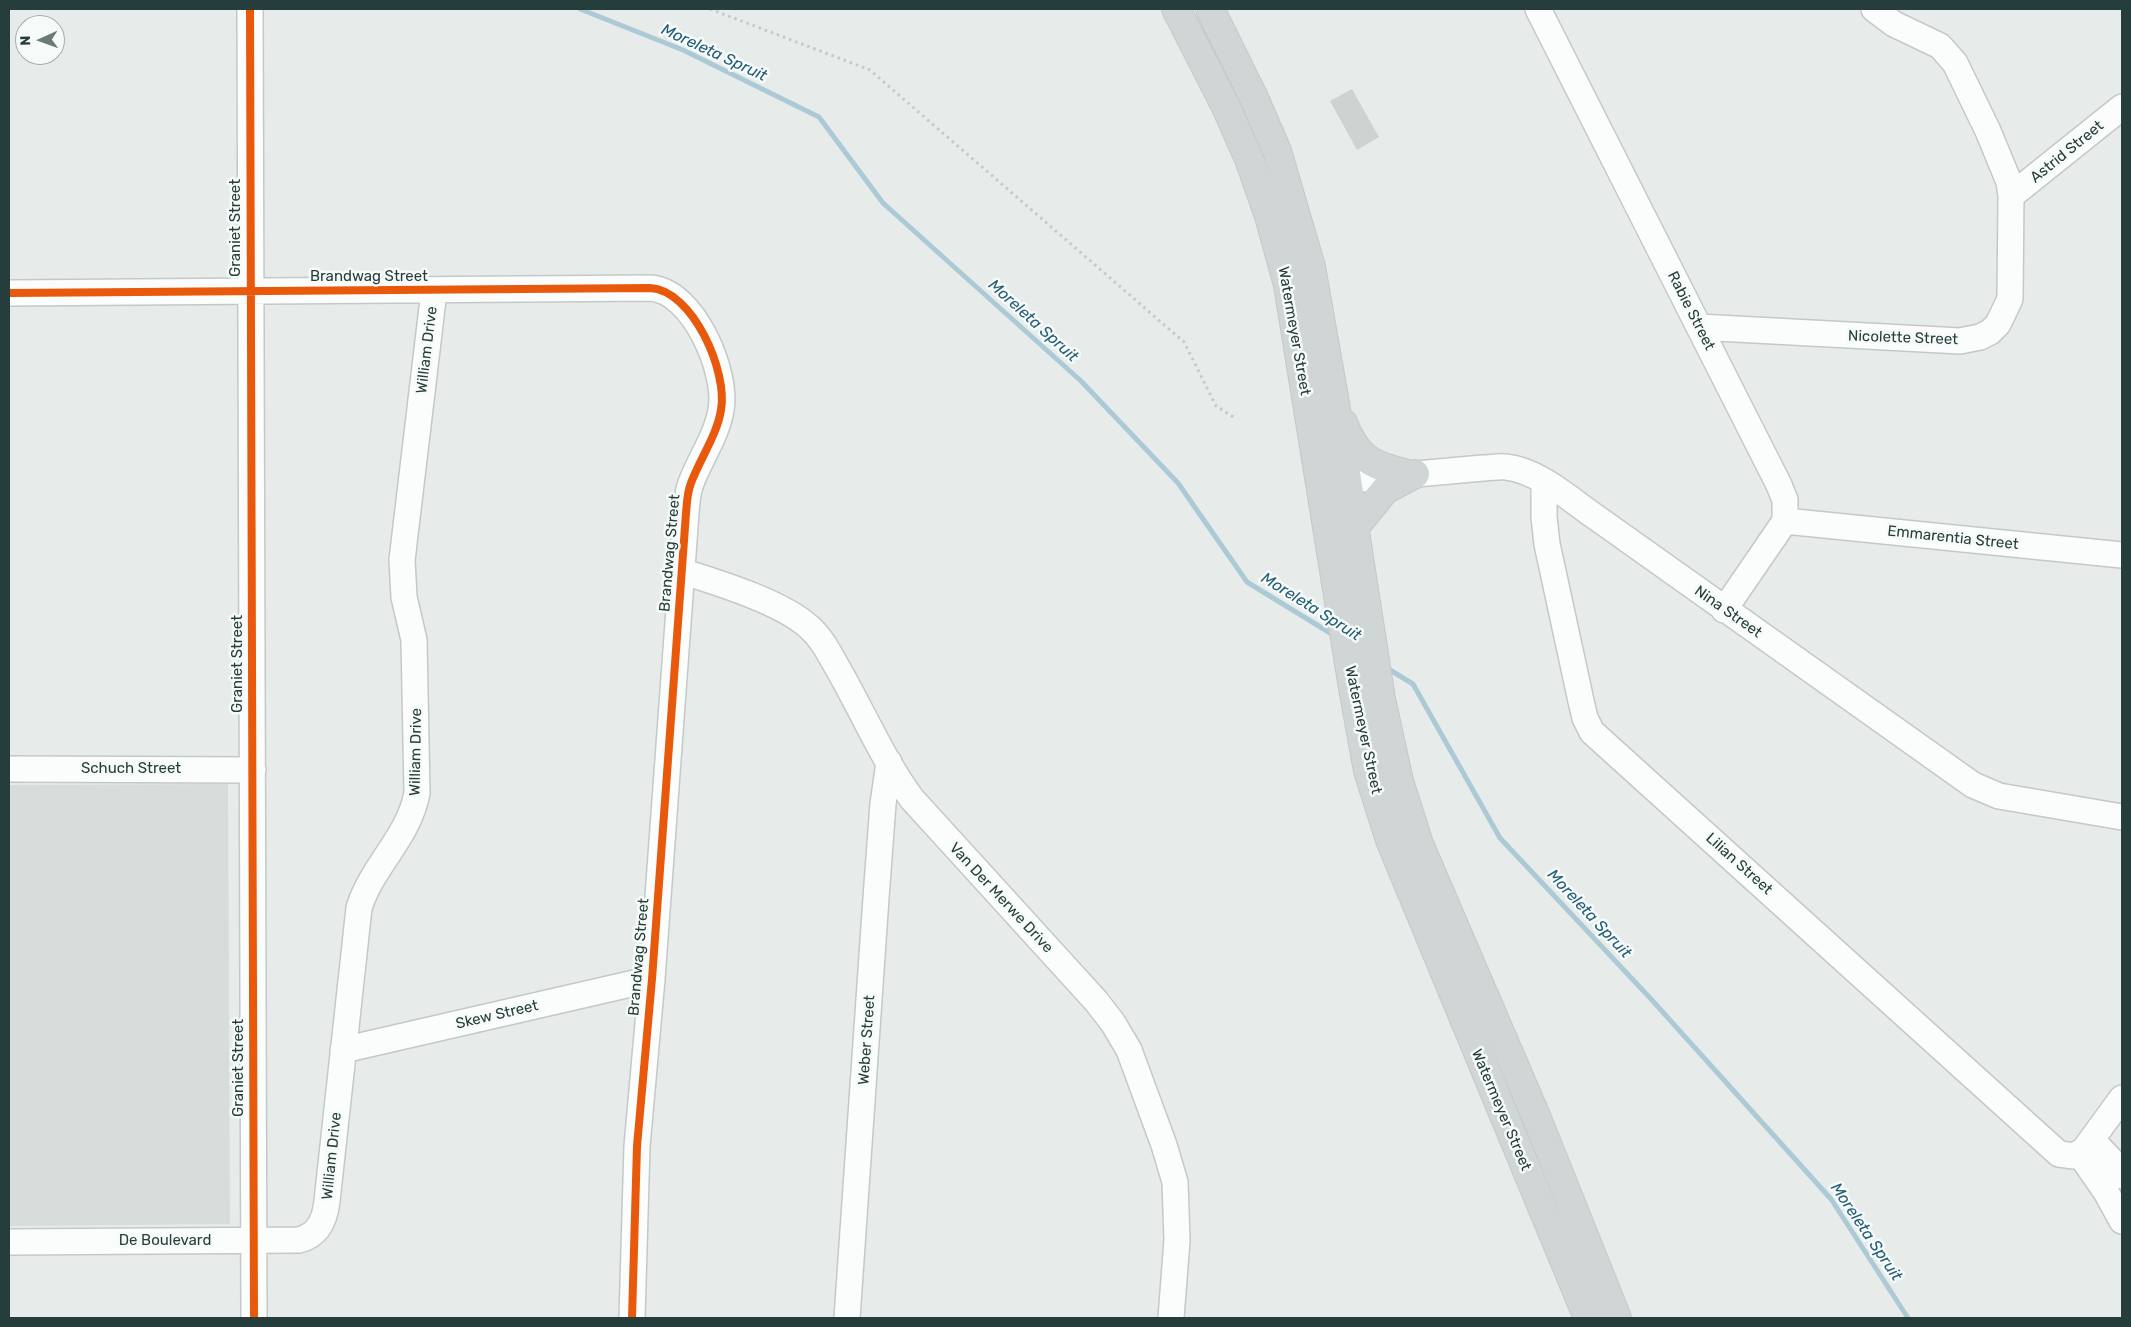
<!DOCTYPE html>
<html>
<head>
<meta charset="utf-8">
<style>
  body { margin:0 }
  #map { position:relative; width:2131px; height:1327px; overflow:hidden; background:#e7ecea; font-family:Rubik,sans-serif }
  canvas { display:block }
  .frame { position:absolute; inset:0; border:10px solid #263e3b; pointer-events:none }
  .north { position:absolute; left:15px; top:15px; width:50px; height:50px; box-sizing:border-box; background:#f6faf9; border:1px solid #a3afad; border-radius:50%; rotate:268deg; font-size:14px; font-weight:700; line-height:20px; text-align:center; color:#263e3b }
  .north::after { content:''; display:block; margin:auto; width:18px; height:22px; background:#6a7b78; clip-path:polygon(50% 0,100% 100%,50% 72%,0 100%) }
</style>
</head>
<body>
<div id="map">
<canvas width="2131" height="1327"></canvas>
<div class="frame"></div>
<div class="north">N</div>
</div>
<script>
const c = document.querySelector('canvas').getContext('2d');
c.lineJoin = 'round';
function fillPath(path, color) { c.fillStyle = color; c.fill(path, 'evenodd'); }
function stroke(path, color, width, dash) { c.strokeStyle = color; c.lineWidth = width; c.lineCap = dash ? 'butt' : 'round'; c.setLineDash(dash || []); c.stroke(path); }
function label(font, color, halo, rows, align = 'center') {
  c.font = font + ' Rubik,sans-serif'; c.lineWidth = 5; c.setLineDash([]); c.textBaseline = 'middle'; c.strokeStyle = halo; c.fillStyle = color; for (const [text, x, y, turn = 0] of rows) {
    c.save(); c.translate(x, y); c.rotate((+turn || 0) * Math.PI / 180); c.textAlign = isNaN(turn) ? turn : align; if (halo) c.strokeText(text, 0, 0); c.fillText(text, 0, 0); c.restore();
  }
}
fillPath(new Path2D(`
  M 228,784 L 230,1224 L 9,1226 L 9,785 Z`), '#d6ddda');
stroke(new Path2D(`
  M 580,9 L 683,50 L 819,117 L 883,203 L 1081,381 L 1178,483 L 1247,582 L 1335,636
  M 1385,667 L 1413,684 L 1500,838 L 1651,999 L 1831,1199 L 1908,1318`), '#accad6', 5);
fillPath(new Path2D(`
  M 1352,89 L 1379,137 L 1357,150 L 1330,101 Z`), '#ced3d2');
const minor = new Path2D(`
  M 250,9 L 254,1318
  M 1538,9 L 1779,485 L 1785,500 L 1785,521 L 1724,610
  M 2011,196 L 2122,107
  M 9,293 L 650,288 C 693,290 728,372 721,410 C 717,435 700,459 691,483 C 687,493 687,503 686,513 L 652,979 L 637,1146 L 632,1318
  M 1699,327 L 1960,341 L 1980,337 L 1990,332 L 1998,324 L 2010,299 L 2011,196 L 2009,182 L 1988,131 L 1955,63 L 1940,46 L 1894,24 L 1874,9
  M 1327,482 L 1483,468 C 1490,468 1499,466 1506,467 C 1538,470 1572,501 1597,518 L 1973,785 L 1999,796 L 2122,817
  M 1544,482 L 1544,517 L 1547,544 L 1581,701 L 1585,718 L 1592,732 L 2059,1154 L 2074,1156 L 2084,1150 L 2122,1098
  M 1785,521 L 2122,555
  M 681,571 C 716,582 782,602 809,627 C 823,639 831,657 841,674 C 864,715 884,761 912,799 L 1096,1001 L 1113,1023 L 1129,1050 L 1164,1145 L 1175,1182 L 1177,1240 L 1171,1318
  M 9,769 L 253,770
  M 343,1050 L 652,979
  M 2093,1141 L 2112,1161 L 2122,1176
  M 2079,1153 L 2106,1192 L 2122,1221
  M 9,1242 L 299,1240 C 319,1235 325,1219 327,1201 L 359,908 C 372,866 409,837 417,793 L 414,640 L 404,597 L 402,560 L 434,291
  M 847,1318 L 876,898 L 883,804 L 889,762`);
const major = new Path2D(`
  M 1176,9 L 1225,105 L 1249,159 L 1269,216 L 1288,285 L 1352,682 L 1368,771 L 1390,840 L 1588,1318
  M 1210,9 L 1254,98 L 1277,151 L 1311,267 L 1335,403 L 1381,699 L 1399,781 L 1419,844 L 1536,1116 L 1617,1318
  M 1343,423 C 1357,459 1373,466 1408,474
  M 1355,527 L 1385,490 L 1415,474`);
stroke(minor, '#c4c9c7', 28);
stroke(major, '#c3cac9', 30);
stroke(new Path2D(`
  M 710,9 L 870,70 L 1184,342 L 1216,406 L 1235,418`), '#c3cbca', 3, [2.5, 4]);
stroke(minor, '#fbfcfc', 25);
stroke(major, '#d0d6d6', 28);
stroke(new Path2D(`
  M 250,9 L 254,1318
  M 9,293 L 650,288 C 693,290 728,372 721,410 C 717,435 700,459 691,483 C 687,493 687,503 686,513 L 652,979 L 637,1146 L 632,1318`), '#e8590c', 8);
label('15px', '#263e3b', '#f6faf9', [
  ["Astrid Street",2067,152,-39],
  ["Graniet Street",236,228,-90],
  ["Brandwag Street",369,277],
  ["Rabie Street",1691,311,63],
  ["Watermeyer Street",1294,331,80],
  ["Nicolette Street",1903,338,2],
  ["William Drive",427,350,-83],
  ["Emmarentia Street",1953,538,6],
  ["Brandwag Street",670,553,-85],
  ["Nina Street",1728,612,35],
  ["Graniet Street",238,664,-90],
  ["Watermeyer Street",1363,730,78],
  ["William Drive",416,752,-89],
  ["Schuch Street",131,769],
  ["Lilian Street",1739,864,42],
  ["Van Der Merwe Drive",1001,898,47],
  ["Brandwag Street",639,957,-85],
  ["Skew Street",497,1015,-13],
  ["Weber Street",867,1040,-86],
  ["Graniet Street",239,1068,-90],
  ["Watermeyer Street",1501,1110,67],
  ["William Drive",332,1156,-84],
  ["De Boulevard",165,1241]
]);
label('italic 16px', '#245d76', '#f6faf9', [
  ["Moreleta Spruit",714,53,25],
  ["Moreleta Spruit",1033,321,42],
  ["Moreleta Spruit",1311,607,32],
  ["Moreleta Spruit",1589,914,47],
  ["Moreleta Spruit",1866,1232,56]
]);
</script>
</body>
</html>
